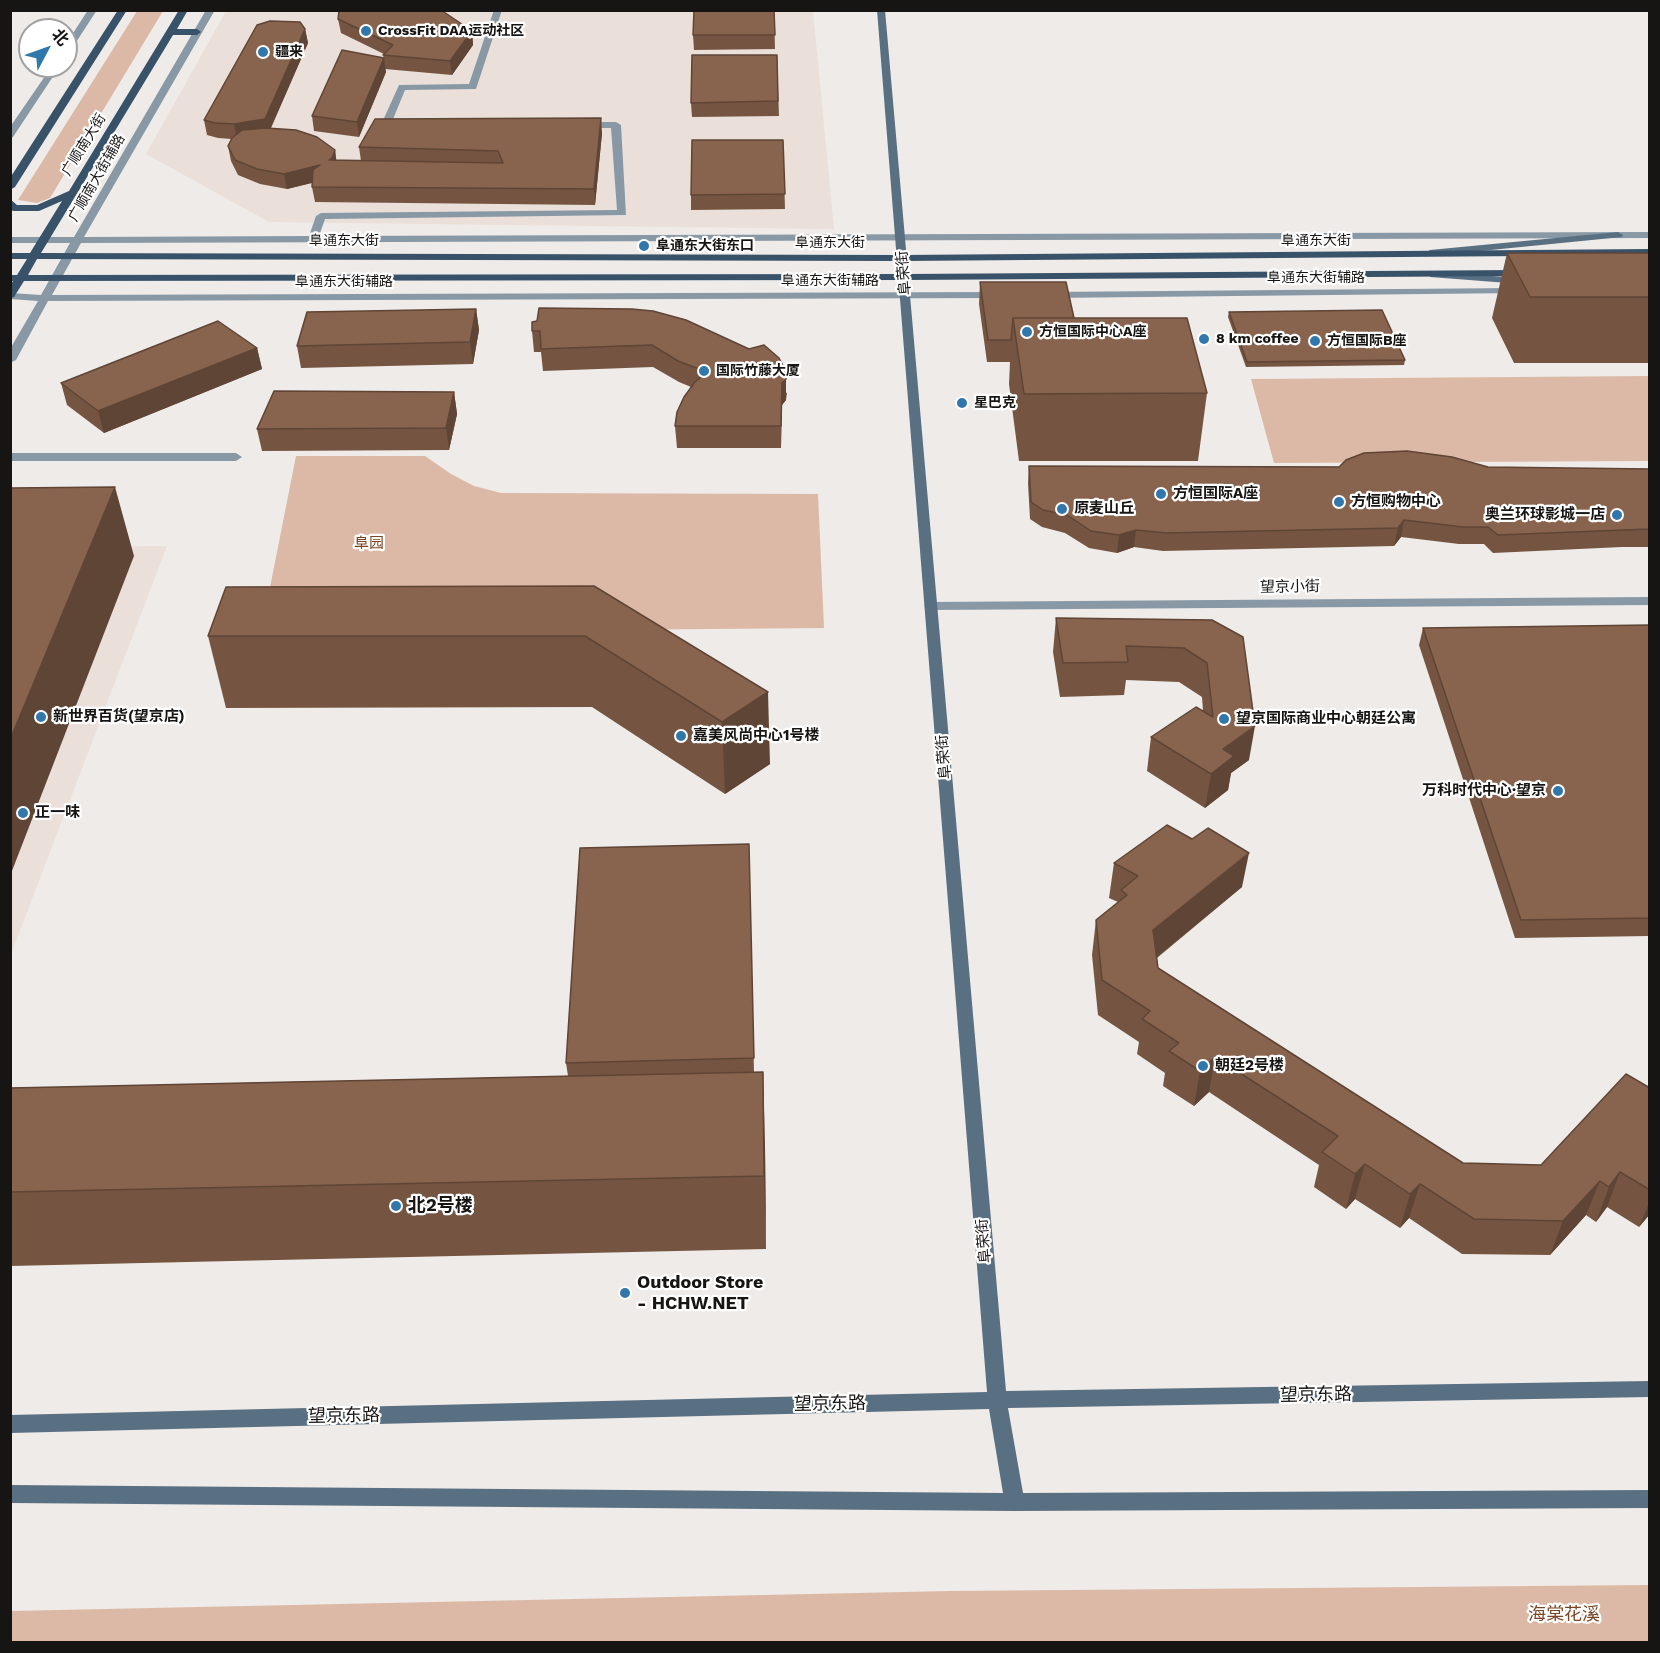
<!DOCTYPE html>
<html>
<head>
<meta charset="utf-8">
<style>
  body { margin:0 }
  #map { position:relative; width:1660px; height:1653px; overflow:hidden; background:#efebe9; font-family:"Work Sans","Noto Sans SC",sans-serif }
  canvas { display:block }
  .frame { position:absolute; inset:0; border:12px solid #171514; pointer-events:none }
  .north { position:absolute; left:18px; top:18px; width:60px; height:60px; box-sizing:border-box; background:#fff; border:2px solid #a2a1a1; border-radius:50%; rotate:49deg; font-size:16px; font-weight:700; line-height:24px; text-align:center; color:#171514 }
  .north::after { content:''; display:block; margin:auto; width:21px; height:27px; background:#3078ac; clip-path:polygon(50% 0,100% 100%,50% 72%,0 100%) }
</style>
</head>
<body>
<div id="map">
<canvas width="1660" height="1653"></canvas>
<div class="frame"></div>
<div class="north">北</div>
</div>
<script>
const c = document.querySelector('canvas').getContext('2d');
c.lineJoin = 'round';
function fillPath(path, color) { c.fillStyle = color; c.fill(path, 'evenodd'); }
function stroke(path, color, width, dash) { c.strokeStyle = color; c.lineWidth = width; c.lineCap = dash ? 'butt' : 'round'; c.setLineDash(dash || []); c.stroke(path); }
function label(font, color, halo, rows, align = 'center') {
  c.font = font + ' "Work Sans","Noto Sans SC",sans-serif'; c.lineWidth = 4.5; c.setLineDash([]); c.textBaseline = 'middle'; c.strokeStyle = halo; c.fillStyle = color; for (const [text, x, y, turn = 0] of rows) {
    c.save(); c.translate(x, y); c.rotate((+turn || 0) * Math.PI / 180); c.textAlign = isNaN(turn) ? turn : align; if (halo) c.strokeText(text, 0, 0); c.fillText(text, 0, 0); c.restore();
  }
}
fillPath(new Path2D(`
  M 226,11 L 813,11 L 834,229 L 269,222 L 146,154 Z
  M 167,546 L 11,954 L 11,547 Z`), '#ebdfd9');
fillPath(new Path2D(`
  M 137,11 L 163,11 L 50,198 L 37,203 L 18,200 Z
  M 1649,376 L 1649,461 L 1274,463 L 1251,379 Z
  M 296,456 L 425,456 L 451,474 L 474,486 L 501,493 L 818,494 L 824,628 L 261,633 Z
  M 1649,1585 L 1649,1642 L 10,1642 L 11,1611 L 951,1591 Z`), '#dbb9a6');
fillPath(new Path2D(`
  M 88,10 L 97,10 L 69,53 L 66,54 L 66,44 Z
  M 206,10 L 215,10 L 84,237 L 309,236 L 316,216 L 321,213 L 617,210 L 611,128 L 582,128 L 577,125 L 582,122 L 616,122 L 621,125 L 626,215 L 325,219 L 319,236 L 1650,232 L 1650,238 L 81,243 L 52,295 L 997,292 L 1002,295 L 997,298 L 48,301 L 16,360 L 10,363 L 10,349 L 38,301 L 10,299 L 10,293 L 41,295 L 70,243 L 10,243 L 10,237 L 74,237 Z
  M 494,10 L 502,10 L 476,89 L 405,90 L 391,124 L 401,127 L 396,130 L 382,129 L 380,127 L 399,85 L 469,84 Z
  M 52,66 L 60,66 L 13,137 L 10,138 L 10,127 Z
  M 1516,288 L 1521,291 L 1520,293 L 1048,298 L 1043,295 L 1048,292 Z
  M 10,453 L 236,453 L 242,457 L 236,461 L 10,461 Z
  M 1650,597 L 1650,605 L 931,610 L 924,606 L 931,602 Z`), '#8898a5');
fillPath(new Path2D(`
  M 877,10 L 885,10 L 1006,1391 L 1650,1381 L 1650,1397 L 1008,1408 L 1023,1493 L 1650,1490 L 1650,1508 L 1015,1511 L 10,1503 L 10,1485 L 1003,1493 L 989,1409 L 10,1433 L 10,1415 L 987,1392 Z
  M 1618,232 L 1623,235 L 1622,237 L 1430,256 L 1425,253 L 1430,250 Z
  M 1434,272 L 1521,278 L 1526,281 L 1521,284 L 1430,277 L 1430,273 Z`), '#596f82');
fillPath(new Path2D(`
  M 118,10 L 127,10 L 15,187 L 10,190 L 10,178 Z
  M 179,10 L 188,10 L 177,29 L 197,29 L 201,32 L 197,35 L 173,35 L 41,253 L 902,255 L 1650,249 L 1650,255 L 902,261 L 37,259 L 28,275 L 904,274 L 1522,270 L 1527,273 L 1522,276 L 904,280 L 24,281 L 14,297 L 10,298 L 10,285 L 13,281 L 10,281 L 10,275 L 17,275 L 27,259 L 10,259 L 10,253 L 30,253 L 62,201 L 39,211 L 14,211 L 10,210 L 10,199 L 17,205 L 37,205 L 69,191 Z`), '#375269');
fillPath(new Path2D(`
  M 774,10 L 775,49 L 694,50 L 693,35 Z
  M 338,19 L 472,31 L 473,45 L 452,75 L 385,69 L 386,72 L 359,137 L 314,131 L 312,116 L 383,58 L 384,54 L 341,33 Z
  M 305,29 L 308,43 L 271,128 L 335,150 L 336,160 L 361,161 L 359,147 L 602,133 L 595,205 L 315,202 L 312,187 L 312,183 L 287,189 L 260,184 L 238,175 L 231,161 L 228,146 L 232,139 L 218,138 L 207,135 L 204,120 Z
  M 777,55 L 779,116 L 692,117 L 691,103 Z
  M 783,140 L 785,209 L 691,210 L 691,195 Z
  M 1507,253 L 1650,253 L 1650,363 L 1514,363 L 1492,318 Z
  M 980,282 L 1074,318 L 1207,393 L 1198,461 L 1019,461 L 1009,384 L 1010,362 L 987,362 L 979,304 Z
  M 476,309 L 479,330 L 473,364 L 301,368 L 297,346 Z
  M 632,309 L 787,393 L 786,400 L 782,405 L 781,448 L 677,448 L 675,426 L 691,387 L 679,382 L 653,367 L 543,371 L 541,352 L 534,352 L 532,331 Z
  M 1229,312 L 1405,360 L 1404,365 L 1246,367 L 1228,317 Z
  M 257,348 L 262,369 L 104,433 L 67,405 L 61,383 Z
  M 454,392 L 457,414 L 449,450 L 262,451 L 257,429 Z
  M 1029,466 L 1488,467 L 1650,469 L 1650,547 L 1622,547 L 1493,553 L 1484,544 L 1459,544 L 1401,537 L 1394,546 L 1163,551 L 1134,547 L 1117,553 L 1089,548 L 1065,533 L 1042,527 L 1030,519 L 1028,483 Z
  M 594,586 L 770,764 L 725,794 L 592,707 L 226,708 L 208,636 Z
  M 1056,618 L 1212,620 L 1249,760 L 1231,773 L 1228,790 L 1205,808 L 1147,771 L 1151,737 L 1203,711 L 1202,697 L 1179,682 L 1126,680 L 1124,695 L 1060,697 L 1053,652 Z
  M 1650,625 L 1650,936 L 1515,938 L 1419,645 L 1423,628 Z
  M 749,844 L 754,1072 L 765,1146 L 766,1249 L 10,1266 L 10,1088 L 568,1076 L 566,1063 Z
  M 1114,863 L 1242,887 L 1157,958 L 1158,968 L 1463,1163 L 1541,1165 L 1650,1088 L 1650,1214 L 1639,1227 L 1607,1207 L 1596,1222 L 1586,1215 L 1550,1255 L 1462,1254 L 1409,1218 L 1400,1228 L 1355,1199 L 1346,1209 L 1314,1187 L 1319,1165 L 1209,1092 L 1194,1106 L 1163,1086 L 1165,1073 L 1137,1054 L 1139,1042 L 1098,1015 L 1092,955 L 1096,920 L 1118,902 L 1109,898 Z`), '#755542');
fillPath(new Path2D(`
  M 305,29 L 308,43 L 268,134 L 237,139 L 234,124 Z
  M 472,31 L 473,45 L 452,75 L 450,61 Z
  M 384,58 L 386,72 L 359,137 L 357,122 Z
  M 601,118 L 602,133 L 595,205 L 594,189 Z
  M 335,150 L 337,165 L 329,160 Z
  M 320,165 L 323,180 L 287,189 L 284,174 Z
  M 476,309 L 479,330 L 473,364 L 470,342 Z
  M 257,348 L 262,369 L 104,433 L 98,411 Z
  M 786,371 L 786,400 L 782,405 L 781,448 L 782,383 Z
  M 454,392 L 457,414 L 449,450 L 446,428 Z
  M 115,487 L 134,556 L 10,876 L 10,740 Z
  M 1404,520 L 1401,537 L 1394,546 L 1398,528 Z
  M 1136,530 L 1134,547 L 1117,553 L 1119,535 Z
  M 768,692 L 770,764 L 725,794 L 722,722 Z
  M 1255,726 L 1249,760 L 1231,773 L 1228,790 L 1205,808 L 1211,774 L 1223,749 Z
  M 1249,853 L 1242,887 L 1148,964 L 1153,930 Z
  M 1215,1057 L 1209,1092 L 1194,1106 L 1200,1071 Z
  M 763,1072 L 765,1146 L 766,1249 L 764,1176 Z
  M 1365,1164 L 1355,1199 L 1346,1209 L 1355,1174 Z
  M 1620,1172 L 1607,1207 L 1596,1222 L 1609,1187 Z
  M 1600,1181 L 1586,1215 L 1550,1255 L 1563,1221 Z
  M 1420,1184 L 1409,1218 L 1400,1228 L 1410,1194 Z
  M 1650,1201 L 1650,1214 L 1639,1227 Z`), '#5f4536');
const building = new Path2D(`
  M 339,10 L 441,10 L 472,31 L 450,61 L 383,55 L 393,45 L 338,19 Z
  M 694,10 L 774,10 L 775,35 L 693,35 Z
  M 270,21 L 300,22 L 305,29 L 265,119 L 234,124 L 215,123 L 204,120 L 257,25 Z
  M 342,50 L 384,58 L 357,122 L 312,116 Z
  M 692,55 L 777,55 L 778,101 L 691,103 Z
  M 601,118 L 594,189 L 312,187 L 313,170 L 320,165 L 284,174 L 257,169 L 235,160 L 228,146 L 232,138 L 242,130 L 266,128 L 296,130 L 317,137 L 335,150 L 332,158 L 329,160 L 503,163 L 498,151 L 359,147 L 375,119 Z
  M 692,140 L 783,140 L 785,194 L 691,195 Z
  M 1507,253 L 1650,253 L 1650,297 L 1530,297 Z
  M 980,282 L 1066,282 L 1074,318 L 1013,318 L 1011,340 L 988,340 Z
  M 539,308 L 632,309 L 653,311 L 686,320 L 749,349 L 764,345 L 779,358 L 786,371 L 786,379 L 782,383 L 781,426 L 675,426 L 677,412 L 684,397 L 695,382 L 707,372 L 678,361 L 652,345 L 541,349 L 540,331 L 532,331 L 532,322 L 537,321 Z
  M 476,309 L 470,342 L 297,346 L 307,312 Z
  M 1382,310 L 1405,360 L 1247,362 L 1229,312 Z
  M 1013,318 L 1187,318 L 1207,393 L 1024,394 Z
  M 218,321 L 257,348 L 98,411 L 61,383 Z
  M 274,391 L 454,392 L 446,428 L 257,429 Z
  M 1407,451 L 1452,457 L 1488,467 L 1650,469 L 1650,529 L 1498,535 L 1488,527 L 1463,527 L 1404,520 L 1398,528 L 1166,533 L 1136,530 L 1119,535 L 1091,531 L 1067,515 L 1043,510 L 1031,502 L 1029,466 L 1339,467 L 1346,460 L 1364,453 Z
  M 115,487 L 10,740 L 10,488 Z
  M 594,586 L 768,692 L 722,722 L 585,636 L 208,636 L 226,587 Z
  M 1056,618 L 1212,620 L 1243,637 L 1255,726 L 1223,749 L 1234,756 L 1211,774 L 1151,737 L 1196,707 L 1213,717 L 1207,663 L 1184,648 L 1126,646 L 1128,662 L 1063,663 Z
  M 1650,625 L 1650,918 L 1521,920 L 1423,628 Z
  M 1167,825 L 1192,839 L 1208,828 L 1249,853 L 1153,930 L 1158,968 L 1463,1163 L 1541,1165 L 1626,1074 L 1650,1088 L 1650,1190 L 1620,1172 L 1609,1187 L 1600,1181 L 1563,1221 L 1474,1219 L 1420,1184 L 1410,1194 L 1365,1164 L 1355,1174 L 1322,1152 L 1338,1136 L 1215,1057 L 1200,1071 L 1169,1051 L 1179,1043 L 1142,1019 L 1150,1011 L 1102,980 L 1096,920 L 1127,895 L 1121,890 L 1138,876 L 1114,863 Z
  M 749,844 L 754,1058 L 566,1063 L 580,848 Z
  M 763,1072 L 764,1176 L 10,1192 L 10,1088 Z`);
fillPath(building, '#88634d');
stroke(building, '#5f4536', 1.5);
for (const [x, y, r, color] of [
  [366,31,6,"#3078ac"],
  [263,52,6,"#3078ac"],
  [644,246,6,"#3078ac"],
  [1027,332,6,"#3078ac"],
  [1204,339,6,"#3078ac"],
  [1315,341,6,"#3078ac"],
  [704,371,6,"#3078ac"],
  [962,403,6,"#3078ac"],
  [1161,494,6,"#3078ac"],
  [1339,502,6,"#3078ac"],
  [1062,509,6,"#3078ac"],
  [1617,515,6,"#3078ac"],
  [41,717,6,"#3078ac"],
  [1224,719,6,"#3078ac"],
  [681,736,6,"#3078ac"],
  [1558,791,6,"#3078ac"],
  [23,813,6,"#3078ac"],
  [1203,1066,6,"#3078ac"],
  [396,1206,6,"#3078ac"],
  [625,1293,6,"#3078ac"]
]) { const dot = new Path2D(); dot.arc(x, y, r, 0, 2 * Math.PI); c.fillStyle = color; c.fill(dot); stroke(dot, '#fff', 2); }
label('bold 14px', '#171514', '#fff', [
  ["CrossFit DAA运动社区",378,31],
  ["疆来",275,52],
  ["阜通东大街东口",656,246],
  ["方恒国际中心A座",1039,332],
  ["8 km coffee",1216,339],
  ["方恒国际B座",1327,341],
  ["国际竹藤大厦",716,371],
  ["星巴克",974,403]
], 'left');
label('14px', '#171514', '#fff', [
  ["广顺南大街",84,145,-58],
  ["广顺南大街辅路",97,178,-60],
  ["阜通东大街",344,241],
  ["阜通东大街",1316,241],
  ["阜通东大街",830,243],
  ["阜通东大街辅路",1316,278],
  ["阜通东大街辅路",830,281],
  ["阜通东大街辅路",344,282]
]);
label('15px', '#171514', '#fff', [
  ["阜荣街",904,273,-95],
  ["望京小街",1290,587,-1],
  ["阜荣街",944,757,-95],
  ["阜荣街",984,1241,-95]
]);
label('bold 15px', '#171514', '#fff', [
  ["方恒国际A座",1173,494],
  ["方恒购物中心",1351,502],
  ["原麦山丘",1074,509],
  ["奥兰环球影城一店",1605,515,"right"],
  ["新世界百货(望京店)",53,717],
  ["望京国际商业中心朝廷公寓",1236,719],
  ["嘉美风尚中心1号楼",693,736],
  ["万科时代中心·望京",1546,791,"right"],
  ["正一味",35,813],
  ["朝廷2号楼",1215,1066]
], 'left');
label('15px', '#7b4523', '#fff', [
  ["阜园",369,544]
]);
label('bold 18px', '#171514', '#fff', [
  ["北2号楼",408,1206],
  ["Outdoor Store",637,1283],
  ["- HCHW.NET",637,1304]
], 'left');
label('18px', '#171514', '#fff', [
  ["望京东路",1316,1395,-1],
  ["望京东路",830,1404,-1],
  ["望京东路",344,1416,-1]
]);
label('18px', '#7b4523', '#fff', [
  ["海棠花溪",1564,1615]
]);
</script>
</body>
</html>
